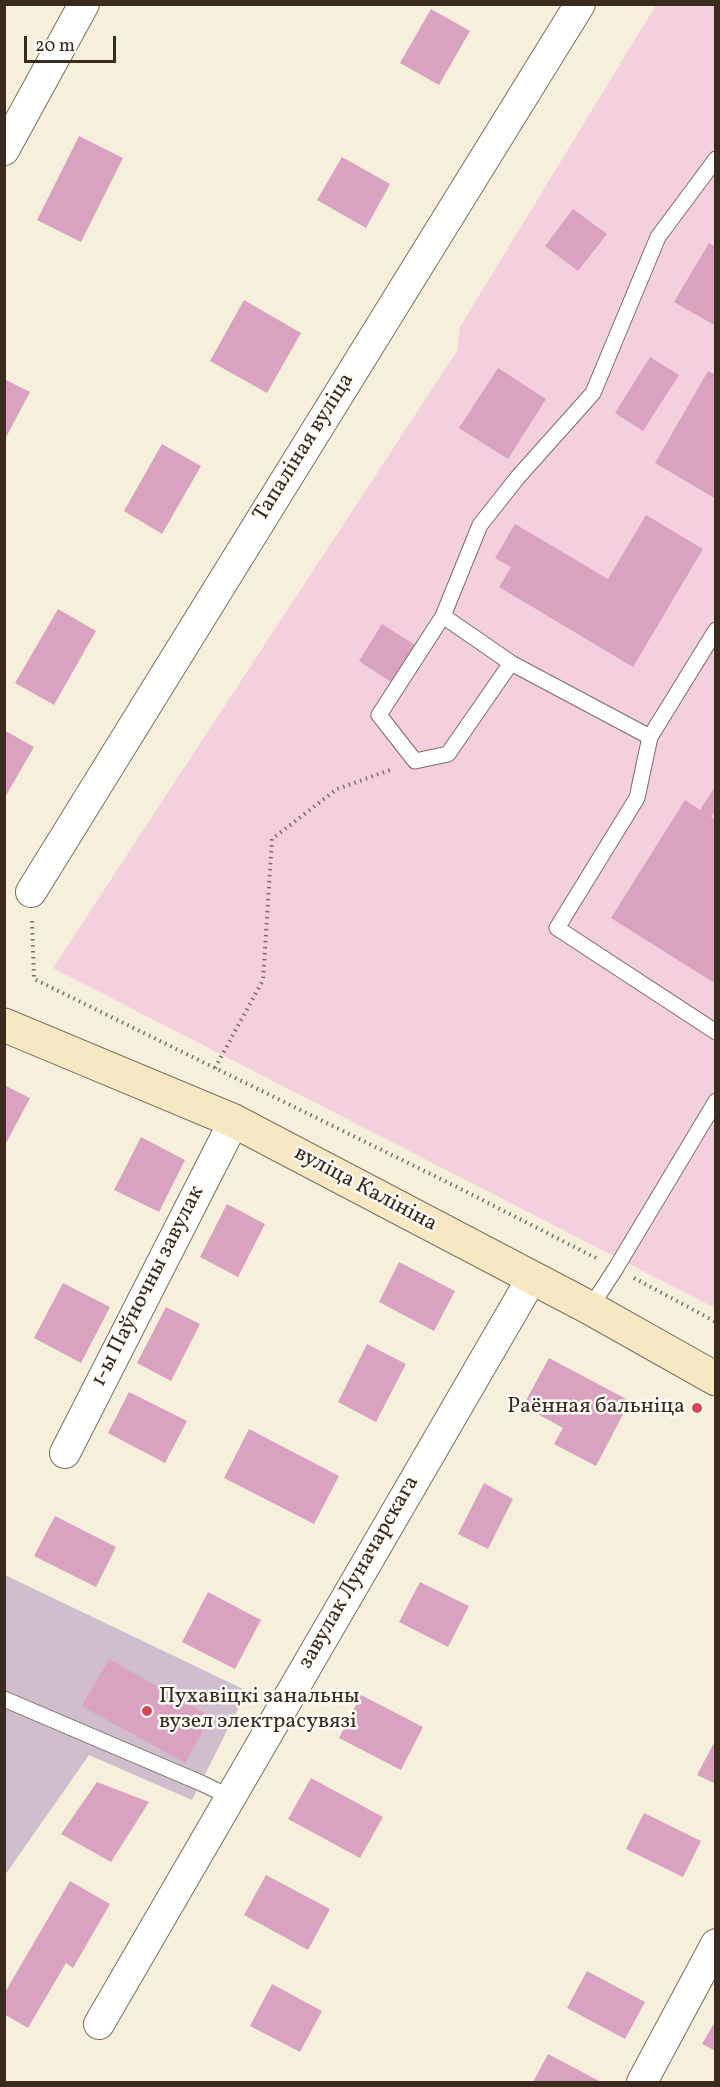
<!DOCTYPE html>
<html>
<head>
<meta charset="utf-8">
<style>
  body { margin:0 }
  #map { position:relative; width:720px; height:2087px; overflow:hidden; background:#f5efdc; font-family:Vollkorn,serif }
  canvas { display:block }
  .frame { position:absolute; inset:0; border:6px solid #3b2a1e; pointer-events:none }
  .scale { position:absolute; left:24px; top:36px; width:92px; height:27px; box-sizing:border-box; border:3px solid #3b2a1e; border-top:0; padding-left:8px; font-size:18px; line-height:21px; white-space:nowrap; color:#3b2a1e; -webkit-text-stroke:4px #fdfcf7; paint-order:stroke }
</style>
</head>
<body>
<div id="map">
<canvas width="720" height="2087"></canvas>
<div class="frame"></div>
<div class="scale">20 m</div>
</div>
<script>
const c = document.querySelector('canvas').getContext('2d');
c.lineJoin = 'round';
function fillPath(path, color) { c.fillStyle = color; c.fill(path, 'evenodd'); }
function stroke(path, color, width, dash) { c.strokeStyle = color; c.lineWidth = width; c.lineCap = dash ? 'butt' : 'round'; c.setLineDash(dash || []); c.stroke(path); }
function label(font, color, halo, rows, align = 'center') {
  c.font = font + ' Vollkorn,serif'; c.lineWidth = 5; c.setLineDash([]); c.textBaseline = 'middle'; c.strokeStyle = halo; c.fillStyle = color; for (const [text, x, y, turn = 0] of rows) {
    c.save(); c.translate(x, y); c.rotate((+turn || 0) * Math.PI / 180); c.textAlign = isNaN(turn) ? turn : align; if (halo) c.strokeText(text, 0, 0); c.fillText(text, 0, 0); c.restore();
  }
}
fillPath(new Path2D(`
  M 656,5 L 715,5 L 715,1308 L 53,968 L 457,351 L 460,327 Z`), '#f4cfdd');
fillPath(new Path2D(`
  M 5,1575 L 247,1691 L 192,1800 L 89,1755 L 5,1875 Z`), '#d0bdcd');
fillPath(new Path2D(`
  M 431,9 L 470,31 L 439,85 L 400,63 Z
  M 79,136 L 123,158 L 81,242 L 37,220 Z
  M 342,157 L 390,184 L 366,228 L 317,200 Z
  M 573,209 L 607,234 L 578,271 L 545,246 Z
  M 709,243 L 716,247 L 716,326 L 674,302 Z
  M 244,300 L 301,333 L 267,393 L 210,361 Z
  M 650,357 L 679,375 L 643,431 L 615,413 Z
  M 498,368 L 546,399 L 508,459 L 459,428 Z
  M 708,371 L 716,375 L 716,499 L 655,463 Z
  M 4,379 L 30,392 L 4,441 Z
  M 162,444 L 201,466 L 162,534 L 124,511 Z
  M 646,515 L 703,549 L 633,667 L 499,587 L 511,567 L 495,558 L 515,524 L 608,579 Z
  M 58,609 L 96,631 L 54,705 L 15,683 Z
  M 382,624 L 415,645 L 391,682 L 359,661 Z
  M 4,730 L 34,747 L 4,799 Z
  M 716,785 L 716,810 L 711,817 L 716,820 L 716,984 L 611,918 L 685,800 L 700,810 Z
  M 4,1085 L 30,1098 L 4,1147 Z
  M 141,1137 L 185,1160 L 159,1212 L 114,1190 Z
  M 227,1204 L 265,1224 L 238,1277 L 200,1257 Z
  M 399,1262 L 455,1291 L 434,1331 L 379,1302 Z
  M 63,1283 L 110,1307 L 81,1363 L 34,1338 Z
  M 166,1307 L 200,1324 L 171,1381 L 137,1363 Z
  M 367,1344 L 406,1364 L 376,1422 L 338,1402 Z
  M 549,1358 L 630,1401 L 596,1466 L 554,1444 L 563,1428 L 523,1406 Z
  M 129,1392 L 187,1421 L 165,1463 L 108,1433 Z
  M 249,1429 L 339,1476 L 314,1524 L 224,1478 Z
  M 484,1483 L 513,1499 L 488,1549 L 458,1534 Z
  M 55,1516 L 116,1547 L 96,1587 L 34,1556 Z
  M 420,1582 L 469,1606 L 448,1647 L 399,1622 Z
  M 208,1592 L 261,1620 L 235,1669 L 182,1642 Z
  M 109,1659 L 211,1717 L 185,1763 L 82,1706 Z
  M 361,1695 L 423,1727 L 401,1770 L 339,1738 Z
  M 716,1739 L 716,1784 L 697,1775 Z
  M 311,1778 L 383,1817 L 360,1858 L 288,1819 Z
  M 97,1782 L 149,1802 L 111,1862 L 61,1834 Z
  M 644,1813 L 701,1841 L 683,1877 L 626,1849 Z
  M 266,1875 L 330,1909 L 308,1950 L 244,1915 Z
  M 70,1881 L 110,1904 L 73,1968 L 66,1963 L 28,2028 L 4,2014 L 4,1994 Z
  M 587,1971 L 645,2002 L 625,2039 L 567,2008 Z
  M 272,1984 L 322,2011 L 300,2052 L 250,2026 Z
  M 716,2020 L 716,2051 L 702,2044 Z
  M 548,2054 L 601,2082 L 533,2082 Z`), '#daa2c1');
const lane = new Path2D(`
  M 443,616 L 511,663
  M 716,630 L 650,737 L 637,798 L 557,928 L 716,1032
  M 650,737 L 511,663 L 448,754 L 415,761 L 379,715 L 443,616 L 480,525 L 518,477 L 593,393 L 658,237 L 716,159
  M 590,1308 L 616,1268 L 716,1101
  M 4,1699 L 201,1783 L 230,1797`);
const street = new Path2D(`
  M 4,150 L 84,4
  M 31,892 L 580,4
  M 65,1453 L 234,1121
  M 99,2024 L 532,1278
  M 642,2082 L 716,1944`);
const secondary = new Path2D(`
  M 4,1025 L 234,1121 L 590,1308 L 716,1379`);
stroke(lane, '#7c6f60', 17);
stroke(street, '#7c6f60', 32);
stroke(secondary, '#7c6f60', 35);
stroke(new Path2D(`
  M 32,921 L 34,979 L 459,1188 L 596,1258
  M 215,1068 L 263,980 L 272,839 L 337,789 L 393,769
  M 634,1278 L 716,1322`), '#7c6f60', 4, [1.5, 4.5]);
stroke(lane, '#fff', 15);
stroke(street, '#fff', 30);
stroke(secondary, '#f7e8c3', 33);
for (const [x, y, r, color] of [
  [697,1408,6,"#d1495b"],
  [147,1711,6,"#d1495b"]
]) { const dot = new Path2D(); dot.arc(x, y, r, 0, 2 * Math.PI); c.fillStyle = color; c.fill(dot); stroke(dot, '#fdfcf7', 2); }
label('22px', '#3b2a1e', '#fdfcf7', [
  ["Тапаліная вуліца",305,448,-58],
  ["вуліца Калініна",365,1190,28],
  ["1-ы Паўночны завулак",149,1287,-63],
  ["завулак Луначарскага",360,1573,-60]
]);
label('22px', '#3b2a1e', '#fdfcf7', [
  ["Раённая бальніца",685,1408],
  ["Пухавіцкі занальны",159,1698,"left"],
  ["вузел электрасувязі",159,1723,"left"]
], 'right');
</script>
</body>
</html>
